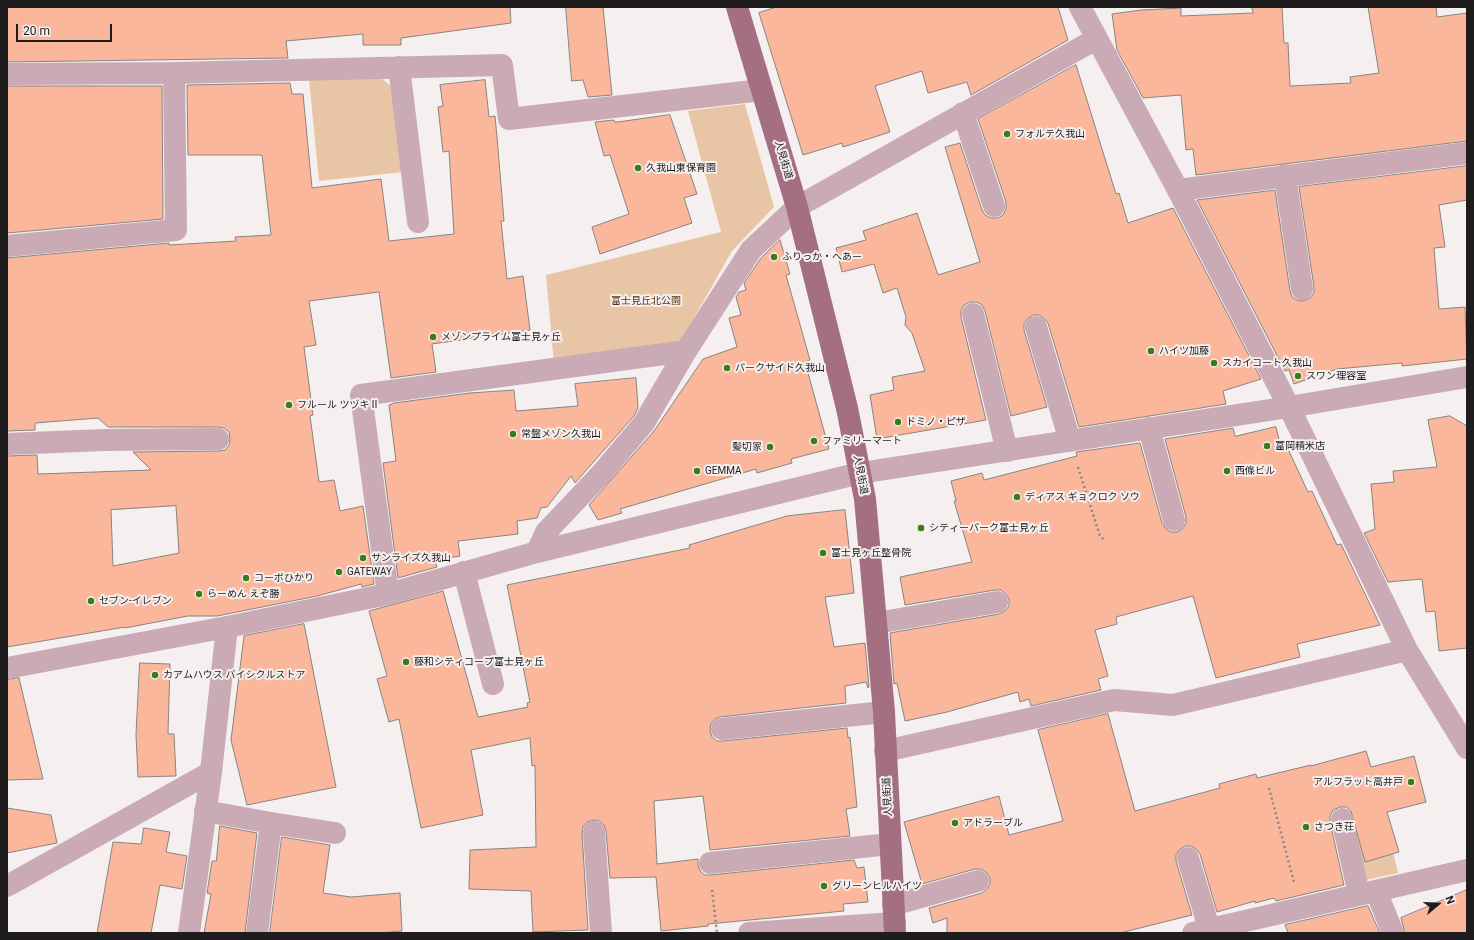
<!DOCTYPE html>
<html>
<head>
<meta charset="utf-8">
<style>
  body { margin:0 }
  #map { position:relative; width:1474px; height:940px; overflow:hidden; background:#f5efef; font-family:Roboto,sans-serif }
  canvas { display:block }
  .frame { position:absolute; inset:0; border:8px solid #1e1c1c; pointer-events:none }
  .north { position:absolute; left:1418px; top:884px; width:40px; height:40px; -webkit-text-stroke:3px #f5efef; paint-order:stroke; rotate:71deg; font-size:11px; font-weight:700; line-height:16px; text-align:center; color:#1e1c1c }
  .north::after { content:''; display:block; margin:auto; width:14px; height:18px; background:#1e1c1c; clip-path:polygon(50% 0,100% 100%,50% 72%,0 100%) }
  .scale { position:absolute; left:16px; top:24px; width:96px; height:18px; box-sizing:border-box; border:2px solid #1e1c1c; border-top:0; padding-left:5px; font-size:12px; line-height:14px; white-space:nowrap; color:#1e1c1c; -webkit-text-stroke:3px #f5efef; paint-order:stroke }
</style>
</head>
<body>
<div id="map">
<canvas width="1474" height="940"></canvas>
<div class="frame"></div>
<div class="north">N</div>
<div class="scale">20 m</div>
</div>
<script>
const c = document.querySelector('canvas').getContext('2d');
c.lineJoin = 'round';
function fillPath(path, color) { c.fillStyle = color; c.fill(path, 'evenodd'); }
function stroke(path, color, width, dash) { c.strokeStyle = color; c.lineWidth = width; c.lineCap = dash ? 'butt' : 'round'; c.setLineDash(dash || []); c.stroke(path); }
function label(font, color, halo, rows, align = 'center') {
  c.font = font + ' Roboto,"Noto Sans JP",sans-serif'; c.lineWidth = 4; c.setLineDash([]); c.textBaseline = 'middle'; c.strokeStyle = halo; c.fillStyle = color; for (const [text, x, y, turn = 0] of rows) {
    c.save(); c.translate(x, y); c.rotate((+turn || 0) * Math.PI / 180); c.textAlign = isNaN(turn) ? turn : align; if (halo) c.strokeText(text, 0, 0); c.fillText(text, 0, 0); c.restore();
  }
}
fillPath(new Path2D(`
  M 378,75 L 395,90 L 403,172 L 319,181 L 309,79 Z
  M 745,104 L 774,207 L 732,251 L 678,346 L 554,364 L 546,275 L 721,232 L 688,111 Z
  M 1382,805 L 1398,873 L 1361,881 L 1345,813 Z`), '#e8c6a5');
const building = new Path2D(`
  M 7,7 L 510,7 L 511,23 L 401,38 L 401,45 L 363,45 L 363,34 L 286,41 L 288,58 L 7,62 Z
  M 566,7 L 603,7 L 612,95 L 588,97 L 583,80 L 572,81 Z
  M 777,7 L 1058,7 L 1068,40 L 971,95 L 967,82 L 928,93 L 922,71 L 875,86 L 890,132 L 843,147 L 842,143 L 803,155 L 759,13 Z
  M 1252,7 L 1282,7 L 1284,43 L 1288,43 L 1290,86 L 1351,83 L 1350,77 L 1379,73 L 1368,7 L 1436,7 L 1437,17 L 1467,13 L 1467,141 L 1196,175 L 1193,149 L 1186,150 L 1181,95 L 1143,98 L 1117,50 L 1112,14 L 1141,10 L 1181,8 L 1181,16 L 1253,13 Z
  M 1076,65 L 1116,194 L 1119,193 L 1128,223 L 1173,208 L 1261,379 L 1223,391 L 1226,404 L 1079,427 L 1048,323 L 1044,318 L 1039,315 L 1033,315 L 1027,319 L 1024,324 L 1024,330 L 1047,407 L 1011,416 L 985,311 L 982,305 L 977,302 L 970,302 L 964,305 L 961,311 L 961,317 L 986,420 L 877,439 L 870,395 L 894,390 L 892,377 L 925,371 L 912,333 L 905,325 L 906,317 L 897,288 L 883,293 L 874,264 L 842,272 L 836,248 L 866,240 L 863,231 L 917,213 L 938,275 L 980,262 L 945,147 L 960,143 L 982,210 L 985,215 L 991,218 L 998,218 L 1003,215 L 1006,209 L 1006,202 L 978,119 Z
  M 485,80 L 489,117 L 495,116 L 497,137 L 504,221 L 501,221 L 507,279 L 523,276 L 530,330 L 432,344 L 436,372 L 391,378 L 379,292 L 309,301 L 316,345 L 304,347 L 313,415 L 310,416 L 319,482 L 334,480 L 340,511 L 363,506 L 374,584 L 362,587 L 361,584 L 317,596 L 217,616 L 188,616 L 125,628 L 125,627 L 7,647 L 7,456 L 37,455 L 38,474 L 151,470 L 133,452 L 218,451 L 225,450 L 229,445 L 230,439 L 229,432 L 224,428 L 218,427 L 108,427 L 98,418 L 35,423 L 35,430 L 7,431 L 7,258 L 169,243 L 169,245 L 236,241 L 235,237 L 271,235 L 262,155 L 188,155 L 187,85 L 290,83 L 292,94 L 303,94 L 312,188 L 381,179 L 389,241 L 454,234 L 449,151 L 443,152 L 438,107 L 443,106 L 440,85 ZM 176,506 L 179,553 L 113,566 L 111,510 Z
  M 7,86 L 162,86 L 163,219 L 7,233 Z
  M 670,115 L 697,194 L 684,198 L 692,223 L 600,254 L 592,227 L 629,214 L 610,155 L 604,156 L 595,122 L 614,120 L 615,122 Z
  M 1467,166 L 1467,200 L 1439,205 L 1445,247 L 1434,248 L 1439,309 L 1465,307 L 1467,359 L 1402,366 L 1402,363 L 1337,369 L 1294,384 L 1289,370 L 1285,371 L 1197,200 L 1275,190 L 1290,291 L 1292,297 L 1297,300 L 1303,301 L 1310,298 L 1314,293 L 1314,287 L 1299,187 Z
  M 780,240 L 790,274 L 786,275 L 810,360 L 805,362 L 829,449 L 791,459 L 792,463 L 757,473 L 756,469 L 620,509 L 622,513 L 598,520 L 589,505 L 654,431 L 703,359 L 737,347 L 729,318 L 741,315 L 736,297 L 739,292 L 746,290 L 744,283 L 761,258 Z
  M 636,378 L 638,408 L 634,416 L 575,483 L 571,476 L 547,507 L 541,508 L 537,518 L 517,521 L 518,534 L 458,541 L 460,556 L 435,560 L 437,567 L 398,578 L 383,463 L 396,461 L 389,405 L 394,403 L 470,393 L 514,390 L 516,411 L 578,406 L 575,384 Z
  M 1450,416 L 1467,426 L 1467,648 L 1439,651 L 1435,611 L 1426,612 L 1422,579 L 1388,582 L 1364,533 L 1375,529 L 1371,484 L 1394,482 L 1393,471 L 1437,467 L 1428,420 Z
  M 1276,427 L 1281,448 L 1287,447 L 1308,492 L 1312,491 L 1337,545 L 1341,544 L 1380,625 L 1297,644 L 1300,657 L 1216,678 L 1193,596 L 1116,617 L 1117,624 L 1095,630 L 1108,676 L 1098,679 L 1101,690 L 1031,706 L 1029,699 L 1020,702 L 1018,692 L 947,712 L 905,721 L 897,683 L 894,684 L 890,633 L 999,614 L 1005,611 L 1009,606 L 1009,599 L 1006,594 L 1001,590 L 995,590 L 905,605 L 900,577 L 972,562 L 954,501 L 956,501 L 951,481 L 982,473 L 984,480 L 1077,456 L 1076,452 L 1140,443 L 1162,523 L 1166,529 L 1171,532 L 1177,532 L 1183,528 L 1186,523 L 1186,517 L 1165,439 L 1233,428 L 1235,436 Z
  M 845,510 L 854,593 L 825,597 L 834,647 L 865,643 L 869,687 L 868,688 L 866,682 L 845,686 L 846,703 L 720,717 L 715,719 L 711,724 L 710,730 L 712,737 L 717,741 L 723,741 L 847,728 L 848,738 L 850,737 L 857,807 L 846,809 L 850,836 L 710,850 L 703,796 L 654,801 L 657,864 L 698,859 L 698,865 L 700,871 L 705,875 L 711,875 L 854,860 L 857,868 L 864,867 L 868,902 L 843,904 L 844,911 L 708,924 L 708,926 L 661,931 L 656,877 L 610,878 L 606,831 L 604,825 L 599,821 L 594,820 L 587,822 L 583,827 L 582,833 L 588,930 L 533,932 L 531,891 L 469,889 L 470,850 L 536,847 L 535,765 L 532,766 L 530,738 L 471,750 L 483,815 L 421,828 L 399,719 L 389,722 L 377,679 L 387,676 L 369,611 L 443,591 L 478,717 L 528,707 L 527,703 L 530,702 L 507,585 L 690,548 L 689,545 L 787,516 Z
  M 304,624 L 336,787 L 247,805 L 231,740 L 244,636 Z
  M 140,663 L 170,664 L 168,734 L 174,734 L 176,776 L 138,777 L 136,735 Z
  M 19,678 L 43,779 L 7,780 L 7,680 Z
  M 1108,714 L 1135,811 L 1220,788 L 1219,784 L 1256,774 L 1257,778 L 1311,765 L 1311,766 L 1366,751 L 1371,767 L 1414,756 L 1426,802 L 1387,812 L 1399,852 L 1365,862 L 1351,811 L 1346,807 L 1340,807 L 1333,810 L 1330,816 L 1330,822 L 1344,885 L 1276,901 L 1274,898 L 1255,903 L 1255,901 L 1217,912 L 1200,854 L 1196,849 L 1191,846 L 1185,846 L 1179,850 L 1176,855 L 1176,861 L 1192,915 L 1120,933 L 947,933 L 947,918 L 933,923 L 929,908 L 982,893 L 987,889 L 990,884 L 990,878 L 986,872 L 981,869 L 975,869 L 922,884 L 904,822 L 999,796 L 1009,835 L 1063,821 L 1038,730 Z
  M 7,808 L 51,815 L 57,843 L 7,853 Z
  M 220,826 L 257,833 L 245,933 L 204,933 L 211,894 L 207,893 L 212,861 L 216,861 Z
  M 144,828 L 170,832 L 166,852 L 187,856 L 182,889 L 160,885 L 151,933 L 97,933 L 113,842 L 141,844 Z
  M 282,837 L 330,845 L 323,893 L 351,897 L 400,893 L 402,931 L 379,933 L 270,933 Z
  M 1467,890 L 1467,933 L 1405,933 L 1401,918 Z
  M 1368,906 L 1380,933 L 1288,933 L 1285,925 Z`);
fillPath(building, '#fab79c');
stroke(building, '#888482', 1);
stroke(new Path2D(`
  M 1078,467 L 1100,536 L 1105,541
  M 1269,788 L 1294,882
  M 712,890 L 717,933`), '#8b8787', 2.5, [2, 3]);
stroke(new Path2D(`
  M 1080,7 L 1178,190 L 1289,407 L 1407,650 L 1467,748
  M 399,67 L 418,222
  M 7,74 L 174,73 L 502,65 L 509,119 L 762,90
  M 963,113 L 994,206
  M 1285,175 L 1302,289
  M 1178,190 L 1467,153
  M 7,246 L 176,230 L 174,73
  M 973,314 L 1007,451
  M 1036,327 L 1070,441
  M 1149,428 L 1174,520
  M 7,444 L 104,440 L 218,439
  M 537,552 L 546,532 L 601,474 L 644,423 L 686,351 L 751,250 L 797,207 L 1096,39
  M 464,572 L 493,684
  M 388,594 L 361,395 L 686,351
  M 877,623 L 997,602
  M 7,668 L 227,627 L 388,594 L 537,552 L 860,473 L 1289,407 L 1467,377
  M 722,729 L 884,712
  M 885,751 L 1114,700 L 1173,705 L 1407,650
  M 205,811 L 271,823 L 257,933
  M 1342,819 L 1359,894
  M 271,823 L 335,833
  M 594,832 L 601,933
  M 1188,858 L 1209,928
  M 710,863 L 890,844
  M 7,886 L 211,772
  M 1376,891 L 1393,933
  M 893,905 L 978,881
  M 189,933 L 211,772 L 227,627
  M 749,933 L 895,923
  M 1193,933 L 1467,870`), '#caaab5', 22);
stroke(new Path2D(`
  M 737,7 L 797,207 L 847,408 L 865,499 L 884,712 L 895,933`), '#a56f83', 22);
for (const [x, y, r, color] of [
  [1007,134,4,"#3f7b15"],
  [638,168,4,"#3f7b15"],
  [774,257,4,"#3f7b15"],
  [433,337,4,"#3f7b15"],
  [1151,351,4,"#3f7b15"],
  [1214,363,4,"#3f7b15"],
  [727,368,4,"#3f7b15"],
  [1298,376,4,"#3f7b15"],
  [289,405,4,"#3f7b15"],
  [898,422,4,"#3f7b15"],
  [513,434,4,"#3f7b15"],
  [814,441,4,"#3f7b15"],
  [1267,446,4,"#3f7b15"],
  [770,447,4,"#3f7b15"],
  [697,471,4,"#3f7b15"],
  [1227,471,4,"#3f7b15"],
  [1017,497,4,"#3f7b15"],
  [921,528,4,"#3f7b15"],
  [823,553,4,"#3f7b15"],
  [363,558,4,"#3f7b15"],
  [339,572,4,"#3f7b15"],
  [246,578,4,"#3f7b15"],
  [199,594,4,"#3f7b15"],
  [91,601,4,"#3f7b15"],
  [406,662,4,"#3f7b15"],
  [155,675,4,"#3f7b15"],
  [1411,782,4,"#3f7b15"],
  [955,823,4,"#3f7b15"],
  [1306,827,4,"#3f7b15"],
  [824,886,4,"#3f7b15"]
]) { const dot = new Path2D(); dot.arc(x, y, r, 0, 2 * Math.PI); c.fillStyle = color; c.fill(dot); stroke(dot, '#f5efef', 1.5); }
label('10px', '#1e1c1c', '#f5efef', [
  ["フォルテ久我山",1015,134],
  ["久我山東保育園",646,168],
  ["ふりっか・へあー",782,257],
  ["メゾンプライム富士見ヶ丘",441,337],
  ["ハイツ加藤",1159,351],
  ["スカイコート久我山",1222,363],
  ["パークサイド久我山",735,368],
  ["スワン理容室",1306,376],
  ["フルール ツヅキⅡ",297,405],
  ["ドミノ・ピザ",906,422],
  ["常盤メゾン久我山",521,434],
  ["ファミリーマート",822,441],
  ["富岡精米店",1275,446],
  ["髪切家",762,447,"right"],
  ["GEMMA",705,471],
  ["西條ビル",1235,471],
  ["ディアス ギョクロク ソウ",1025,497],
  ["シティーパーク富士見ヶ丘",929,528],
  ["富士見ヶ丘整骨院",831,553],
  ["サンライズ久我山",371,558],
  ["GATEWAY",347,572],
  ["コーポひかり",254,578],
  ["らーめん えぞ勝",207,594],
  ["セブン-イレブン",99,601],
  ["藤和シティコープ富士見ヶ丘",414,662],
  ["カアムハウス バイシクルストア",163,675],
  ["アルフラット高井戸",1403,782,"right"],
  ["アドラーブル",963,823],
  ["さつき荘",1314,827],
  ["グリーンヒルハイツ",832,886]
], 'left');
label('10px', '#1e1c1c', '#f5efef', [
  ["人見街道",783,160,73],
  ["人見街道",860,475,79],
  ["人見街道",888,797,-93]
]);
label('10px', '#583610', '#f5efef', [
  ["富士見丘北公園",646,301]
]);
</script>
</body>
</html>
